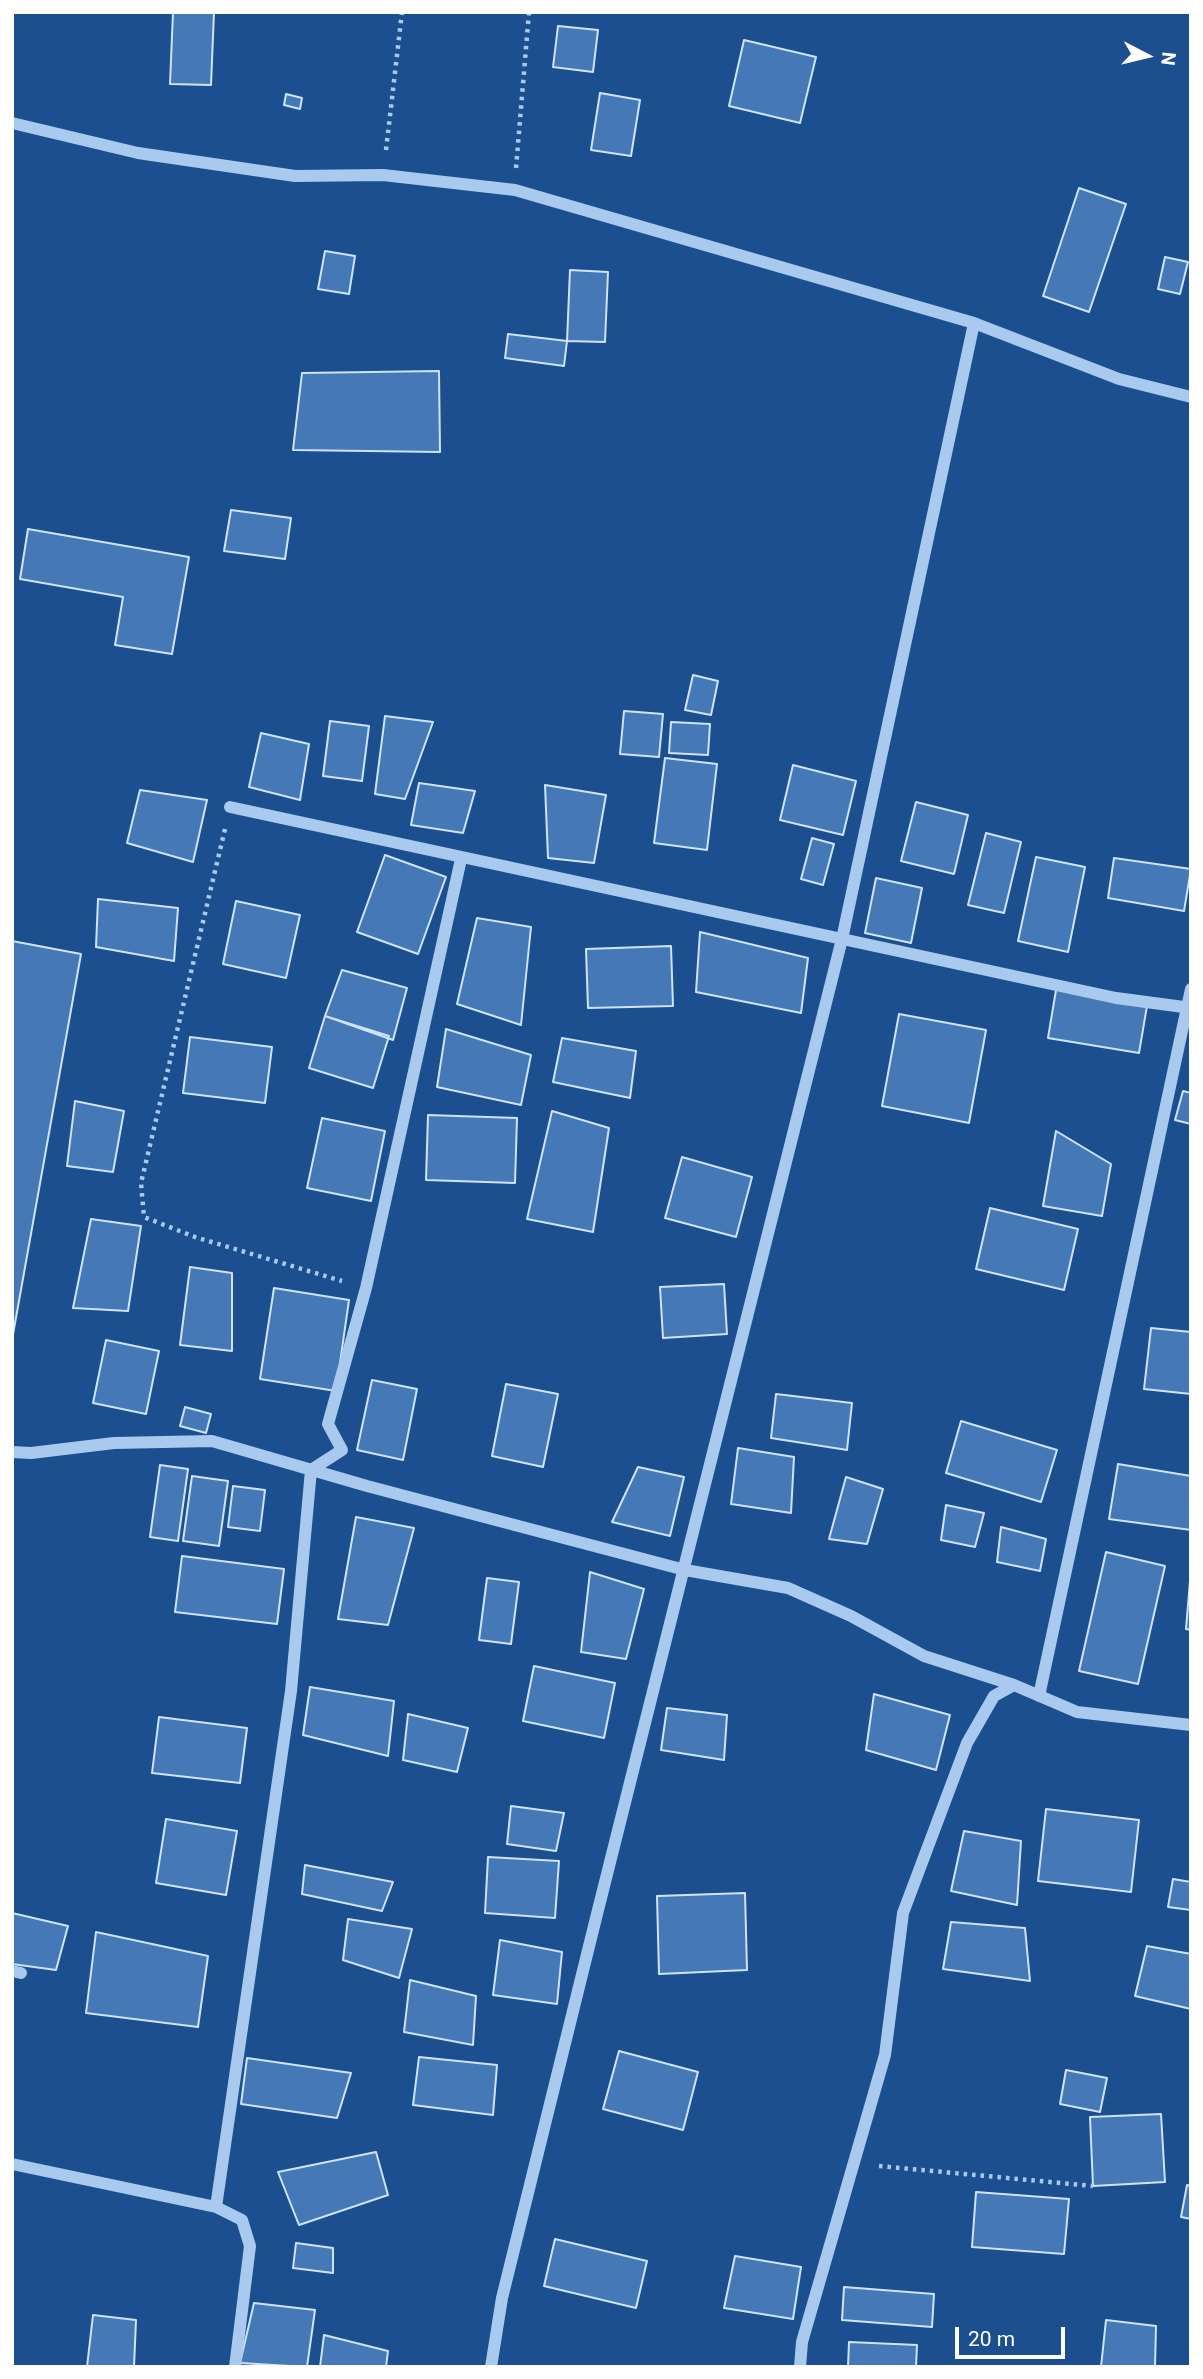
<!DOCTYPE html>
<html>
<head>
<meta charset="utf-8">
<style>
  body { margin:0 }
  #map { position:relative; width:1203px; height:2379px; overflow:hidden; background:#1b4f8f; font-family:Roboto,sans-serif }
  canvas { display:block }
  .frame { position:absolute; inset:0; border:14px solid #fff; pointer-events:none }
  .north { position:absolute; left:1112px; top:21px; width:70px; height:70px; -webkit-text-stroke:5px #1b4f8f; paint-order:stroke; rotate:97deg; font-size:19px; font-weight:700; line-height:28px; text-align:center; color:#fff }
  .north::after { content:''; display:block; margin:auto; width:24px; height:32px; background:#fff; clip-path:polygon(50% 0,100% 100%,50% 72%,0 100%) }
  .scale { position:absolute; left:955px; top:2327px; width:110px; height:32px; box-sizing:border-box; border:4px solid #fff; border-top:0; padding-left:9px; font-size:21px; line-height:24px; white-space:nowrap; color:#fff; -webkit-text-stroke:5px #1b4f8f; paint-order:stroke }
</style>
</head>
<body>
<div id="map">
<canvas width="1203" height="2379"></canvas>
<div class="frame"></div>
<div class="north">N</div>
<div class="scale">20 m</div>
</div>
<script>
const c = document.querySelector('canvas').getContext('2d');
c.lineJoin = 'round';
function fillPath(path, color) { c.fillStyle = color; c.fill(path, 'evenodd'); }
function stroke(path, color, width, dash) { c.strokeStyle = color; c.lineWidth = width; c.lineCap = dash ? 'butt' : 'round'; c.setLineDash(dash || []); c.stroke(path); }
const building = new Path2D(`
  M 173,12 L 214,12 L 211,85 L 170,84 Z
  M 558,26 L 598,30 L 593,72 L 553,67 Z
  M 744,40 L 816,57 L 800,123 L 729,106 Z
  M 600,93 L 640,100 L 631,156 L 591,150 Z
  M 286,94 L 302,98 L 300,109 L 284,105 Z
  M 1079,188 L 1126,204 L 1089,312 L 1043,296 Z
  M 325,251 L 355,256 L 349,294 L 318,289 Z
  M 1165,257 L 1188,262 L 1180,294 L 1158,289 Z
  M 570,270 L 608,272 L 605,342 L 567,341 Z
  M 508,334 L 567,341 L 564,366 L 505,358 Z
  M 439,371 L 440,452 L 293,450 L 302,373 Z
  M 231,510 L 291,518 L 285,559 L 224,551 Z
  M 28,529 L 189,557 L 172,654 L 115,645 L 123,597 L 20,579 Z
  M 693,675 L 718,681 L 711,715 L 685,710 Z
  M 624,711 L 663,714 L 659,757 L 620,754 Z
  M 385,716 L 433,722 L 405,799 L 375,794 Z
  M 330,721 L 369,726 L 362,781 L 323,776 Z
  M 671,722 L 710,724 L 708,755 L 669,753 Z
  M 261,733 L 309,744 L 300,800 L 249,787 Z
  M 665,758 L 717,764 L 707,850 L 654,843 Z
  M 793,765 L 856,781 L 843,835 L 780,820 Z
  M 419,783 L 475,791 L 463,833 L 411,825 Z
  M 545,785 L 606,795 L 594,863 L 548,858 Z
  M 140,790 L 207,800 L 193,862 L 127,843 Z
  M 916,802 L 968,815 L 954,874 L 901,861 Z
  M 986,833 L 1021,842 L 1004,913 L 968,905 Z
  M 812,838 L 834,844 L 823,885 L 801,879 Z
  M 385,855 L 446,877 L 418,954 L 357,932 Z
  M 1036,857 L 1085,867 L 1068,952 L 1018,941 Z
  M 1114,858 L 1191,869 L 1184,911 L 1108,898 Z
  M 876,878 L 922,888 L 911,943 L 865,933 Z
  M 98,899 L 178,908 L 174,961 L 96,947 Z
  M 236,901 L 300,915 L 286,978 L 223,964 Z
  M 477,918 L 531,927 L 521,1025 L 457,1004 Z
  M 700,932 L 808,958 L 801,1013 L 696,992 Z
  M 12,941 L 81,954 L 12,1340 Z
  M 671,946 L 673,1006 L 588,1008 L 586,949 Z
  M 342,970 L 407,988 L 393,1040 L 325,1016 Z
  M 1057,984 L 1148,1000 L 1139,1053 L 1048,1038 Z
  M 899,1014 L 986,1030 L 969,1123 L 882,1106 Z
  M 325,1016 L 389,1036 L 373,1088 L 309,1068 Z
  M 446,1029 L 531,1055 L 521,1105 L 437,1087 Z
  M 190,1037 L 272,1047 L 265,1103 L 183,1093 Z
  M 562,1038 L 636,1051 L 630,1098 L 553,1082 Z
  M 1183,1091 L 1191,1093 L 1191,1124 L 1175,1120 Z
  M 75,1101 L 124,1111 L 113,1172 L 67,1166 Z
  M 552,1111 L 609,1128 L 593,1232 L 527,1219 Z
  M 428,1115 L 517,1118 L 515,1183 L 426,1180 Z
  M 322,1118 L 385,1131 L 371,1201 L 307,1188 Z
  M 1056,1131 L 1111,1164 L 1102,1216 L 1043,1206 Z
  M 682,1157 L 752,1177 L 736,1237 L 665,1218 Z
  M 990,1208 L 1078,1229 L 1064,1290 L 976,1269 Z
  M 91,1219 L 141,1226 L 128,1311 L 73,1308 Z
  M 190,1267 L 232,1273 L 232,1351 L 180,1345 Z
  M 724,1284 L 727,1334 L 663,1338 L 660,1287 Z
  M 274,1288 L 349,1300 L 336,1391 L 260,1379 Z
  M 1151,1328 L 1191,1332 L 1191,1394 L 1144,1389 Z
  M 106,1340 L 159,1351 L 146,1414 L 93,1403 Z
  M 372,1380 L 417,1389 L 403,1460 L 357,1450 Z
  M 506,1384 L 558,1394 L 543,1467 L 492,1456 Z
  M 776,1394 L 852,1403 L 847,1450 L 771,1438 Z
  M 185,1407 L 211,1414 L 206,1433 L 180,1426 Z
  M 961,1421 L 1057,1450 L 1041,1502 L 946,1473 Z
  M 738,1448 L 794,1457 L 791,1513 L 731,1504 Z
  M 1118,1464 L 1191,1476 L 1191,1530 L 1109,1519 Z
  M 160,1465 L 188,1469 L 178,1541 L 150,1537 Z
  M 638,1467 L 684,1477 L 670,1536 L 612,1522 Z
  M 192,1476 L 228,1481 L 219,1546 L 183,1541 Z
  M 846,1477 L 883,1489 L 867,1544 L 829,1539 Z
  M 233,1486 L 265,1490 L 260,1531 L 228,1527 Z
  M 946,1505 L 984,1513 L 975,1547 L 941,1540 Z
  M 356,1517 L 414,1528 L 388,1625 L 338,1619 Z
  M 1001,1527 L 1046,1539 L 1040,1571 L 997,1562 Z
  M 1106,1552 L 1165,1566 L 1138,1684 L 1079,1671 Z
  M 182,1556 L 284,1569 L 277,1624 L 175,1612 Z
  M 590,1572 L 644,1589 L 626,1659 L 581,1652 Z
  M 487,1578 L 519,1582 L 511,1644 L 479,1640 Z
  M 1190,1581 L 1191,1581 L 1191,1630 L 1186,1629 Z
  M 534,1666 L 615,1683 L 604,1738 L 523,1721 Z
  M 310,1687 L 394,1701 L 388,1756 L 303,1735 Z
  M 874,1694 L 950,1715 L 936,1770 L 866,1750 Z
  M 667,1708 L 727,1715 L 724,1760 L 661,1750 Z
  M 408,1714 L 468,1728 L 457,1772 L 403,1760 Z
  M 159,1717 L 247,1728 L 240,1783 L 152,1773 Z
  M 511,1806 L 564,1813 L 556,1851 L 507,1844 Z
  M 1046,1809 L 1139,1820 L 1131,1892 L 1038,1881 Z
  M 166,1819 L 237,1831 L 226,1895 L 156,1883 Z
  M 964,1831 L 1021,1841 L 1017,1905 L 951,1891 Z
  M 488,1857 L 559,1861 L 555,1918 L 485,1913 Z
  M 305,1865 L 393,1882 L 382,1911 L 302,1894 Z
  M 1173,1879 L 1191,1882 L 1191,1910 L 1168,1907 Z
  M 745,1893 L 747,1970 L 659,1974 L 657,1896 Z
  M 12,1913 L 68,1926 L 56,1970 L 12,1964 Z
  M 348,1919 L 412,1929 L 399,1978 L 343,1960 Z
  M 951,1922 L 1025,1928 L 1030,1981 L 943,1969 Z
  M 96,1932 L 208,1956 L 198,2027 L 86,2013 Z
  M 500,1940 L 562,1952 L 557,2004 L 493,1995 Z
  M 1147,1946 L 1191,1954 L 1191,2009 L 1135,1996 Z
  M 410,1980 L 476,1996 L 473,2045 L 404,2032 Z
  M 619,2051 L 698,2072 L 683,2130 L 603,2109 Z
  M 419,2057 L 497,2065 L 493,2115 L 413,2105 Z
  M 247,2058 L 351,2073 L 337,2118 L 241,2104 Z
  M 1066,2070 L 1107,2078 L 1100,2112 L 1060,2104 Z
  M 1161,2114 L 1165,2182 L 1093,2186 L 1090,2117 Z
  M 376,2152 L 388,2195 L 299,2225 L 278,2172 Z
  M 1187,2185 L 1191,2186 L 1191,2219 L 1181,2217 Z
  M 976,2192 L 1069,2199 L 1064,2254 L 972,2247 Z
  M 555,2239 L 647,2261 L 636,2308 L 544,2286 Z
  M 296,2243 L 333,2248 L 333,2273 L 293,2268 Z
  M 735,2256 L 801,2267 L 793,2319 L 724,2308 Z
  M 844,2287 L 934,2294 L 932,2327 L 842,2320 Z
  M 254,2303 L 315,2310 L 307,2367 L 240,2363 Z
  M 93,2315 L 136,2320 L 134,2367 L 87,2367 Z
  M 1106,2320 L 1156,2326 L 1155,2367 L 1101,2367 Z
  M 324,2335 L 388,2351 L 386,2367 L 320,2367 Z
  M 849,2342 L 917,2345 L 916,2367 L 848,2367 Z`);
fillPath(building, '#4478b7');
stroke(building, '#cfe3fa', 2);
stroke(new Path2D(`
  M 386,150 L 402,12
  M 516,168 L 529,12
  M 225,829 L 141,1183 L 144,1217 L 195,1237 L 342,1281
  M 879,2166 L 1093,2186`), '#a9c9ee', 4.5, [3.5, 5]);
stroke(new Path2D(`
  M 12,123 L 138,153 L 295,176 L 383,175 L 515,190 L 974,323 L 1119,379 L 1191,397
  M 230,807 L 1116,998 L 1191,1008
  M 12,1452 L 31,1453 L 114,1443 L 212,1441 L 367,1486 L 685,1570 L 788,1588 L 851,1616 L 924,1656 L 1014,1685 L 1077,1712 L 1191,1725
  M 1039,1696 L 1191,989
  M 12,1971 L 21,1973
  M 12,2164 L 216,2207 L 291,1691 L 311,1470 L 342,1450 L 328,1424 L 366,1288 L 461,859
  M 216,2207 L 242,2220 L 250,2246 L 235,2367
  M 491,2367 L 502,2298 L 596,1918 L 842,939 L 974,323
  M 800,2367 L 802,2342 L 885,2055 L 903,1913 L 967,1743 L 994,1696 L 1014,1685`), '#a9c9ee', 12);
</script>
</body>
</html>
